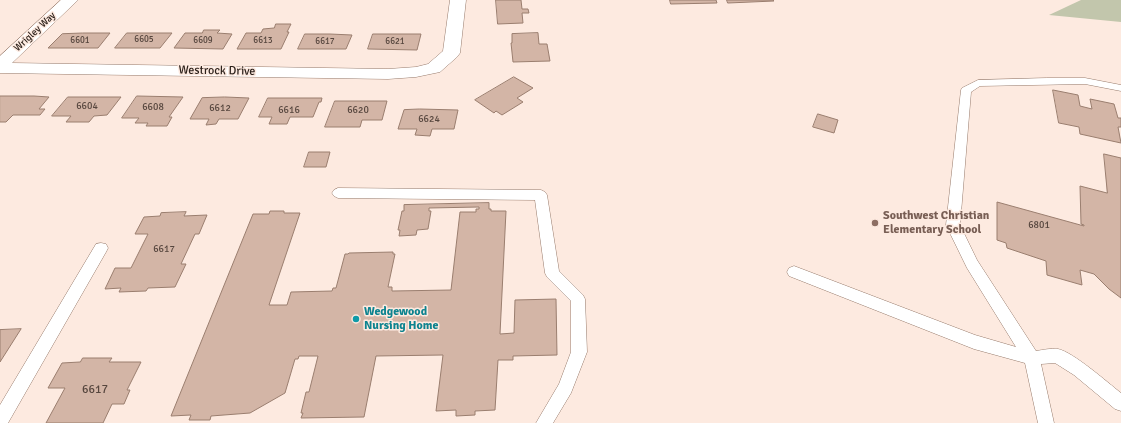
<!DOCTYPE html>
<html>
<head>
<meta charset="utf-8">
<style>
  body { margin:0 }
  canvas { display:block; background:#fdeae0 }
</style>
</head>
<body>
<canvas width="1121" height="423"></canvas>
<script>
const c = document.querySelector('canvas').getContext('2d');
c.lineJoin = 'round';
function fillPath(path, color) { c.fillStyle = color; c.fill(path, 'evenodd'); }
function stroke(path, color, width, dash) { c.strokeStyle = color; c.lineWidth = width; c.lineCap = dash ? 'butt' : 'round'; c.setLineDash(dash || []); c.stroke(path); }
function label(font, color, halo, rows, align = 'center') {
  c.font = font + ' Signika,sans-serif'; c.lineWidth = 3; c.setLineDash([]); c.textBaseline = 'middle'; c.strokeStyle = halo; c.fillStyle = color; for (const [text, x, y, turn = 0] of rows) {
    c.save(); c.translate(x, y); c.rotate((+turn || 0) * Math.PI / 180); c.textAlign = isNaN(turn) ? turn : align; if (halo) c.strokeText(text, 0, 0); c.fillText(text, 0, 0); c.restore();
  }
}
fillPath(new Path2D(`
  M 1081,0 L 1121,0 L 1121,22 L 1049,15 Z`), '#c2c6ac');
const building = new Path2D(`
  M 496,0 L 521,0 L 522,9 L 528,9 L 529,13 L 522,13 L 523,23 L 498,24 Z
  M 670,0 L 716,0 L 717,3 L 671,4 Z
  M 727,0 L 773,0 L 774,1 L 728,3 Z
  M 276,24 L 291,24 L 287,32 L 289,32 L 281,49 L 237,49 L 246,33 L 261,33 L 263,29 L 274,28 Z
  M 204,30 L 220,30 L 217,33 L 232,34 L 223,49 L 174,48 L 185,33 L 202,33 Z
  M 83,33 L 110,33 L 98,48 L 48,48 L 62,34 Z
  M 127,33 L 172,33 L 160,48 L 115,48 Z
  M 538,33 L 539,44 L 547,44 L 550,61 L 513,62 L 511,43 L 512,43 L 512,34 Z
  M 305,34 L 330,34 L 352,35 L 346,49 L 298,49 Z
  M 373,34 L 421,34 L 417,50 L 368,49 Z
  M 514,77 L 533,88 L 517,98 L 523,102 L 502,115 L 496,111 L 494,113 L 475,100 Z
  M 1053,90 L 1078,95 L 1080,106 L 1092,109 L 1090,99 L 1114,104 L 1118,118 L 1121,118 L 1121,127 L 1118,127 L 1121,143 L 1080,134 L 1079,127 L 1059,123 Z
  M 0,96 L 34,96 L 49,97 L 39,109 L 45,109 L 40,115 L 13,115 L 6,122 L 0,122 Z
  M 137,96 L 183,97 L 169,117 L 172,117 L 167,126 L 146,126 L 148,123 L 135,123 L 139,118 L 122,118 Z
  M 68,97 L 121,97 L 107,115 L 94,116 L 89,122 L 66,122 L 71,116 L 52,116 Z
  M 225,97 L 249,98 L 238,119 L 219,119 L 216,124 L 206,125 L 209,119 L 190,119 L 202,98 Z
  M 268,98 L 322,98 L 321,102 L 319,102 L 313,117 L 290,117 L 287,124 L 269,124 L 272,117 L 259,117 Z
  M 335,101 L 387,101 L 382,120 L 362,120 L 360,127 L 325,127 Z
  M 420,109 L 458,110 L 454,129 L 432,129 L 430,136 L 415,135 L 417,129 L 398,129 L 404,110 Z
  M 818,114 L 838,120 L 834,133 L 813,127 Z
  M 309,152 L 330,152 L 326,167 L 304,167 Z
  M 1104,154 L 1121,158 L 1121,298 L 1109,289 L 1094,274 L 1080,270 L 1082,285 L 1047,275 L 1046,261 L 1007,248 L 1006,243 L 997,240 L 997,202 L 1084,226 L 1084,225 L 1081,224 L 1080,186 L 1107,193 Z
  M 489,203 L 489,209 L 491,209 L 491,211 L 506,211 L 500,334 L 514,333 L 515,300 L 556,299 L 557,355 L 513,356 L 513,360 L 498,360 L 495,410 L 475,411 L 475,415 L 456,416 L 456,410 L 436,411 L 443,355 L 376,356 L 364,417 L 301,418 L 303,413 L 301,413 L 306,392 L 309,392 L 318,356 L 299,356 L 298,359 L 295,359 L 285,393 L 250,413 L 211,416 L 210,420 L 189,420 L 191,415 L 171,416 L 253,214 L 269,214 L 270,211 L 284,211 L 284,213 L 300,213 L 269,305 L 287,305 L 291,292 L 332,291 L 333,288 L 336,288 L 345,254 L 348,254 L 349,253 L 393,252 L 393,254 L 395,254 L 388,287 L 392,287 L 392,291 L 451,290 L 460,212 L 476,212 L 476,209 L 479,209 L 479,207 L 429,208 L 429,211 L 431,211 L 428,229 L 417,230 L 416,235 L 399,236 L 400,230 L 398,230 L 402,211 L 404,211 L 404,205 Z
  M 186,212 L 184,216 L 207,215 L 199,234 L 195,234 L 181,264 L 186,264 L 175,287 L 148,288 L 146,291 L 119,292 L 121,288 L 105,289 L 115,268 L 131,268 L 148,234 L 135,234 L 144,217 L 160,216 L 161,213 Z
  M 21,329 L 0,362 L 0,330 Z
  M 83,358 L 112,358 L 109,362 L 141,362 L 127,390 L 130,390 L 124,404 L 112,404 L 103,423 L 46,423 L 65,388 L 48,388 L 62,363 L 80,362 Z`);
fillPath(building, '#d3b5a6');
stroke(building, '#9a7e6f', 1);
const lane = new Path2D(`
  M 1047,78 L 1085,78 L 1121,85 L 1121,91 L 1085,84 L 980,86 L 971,92 L 960,225 L 977,260 L 1036,351 C 1043,350 1051,348 1058,349 C 1073,352 1107,382 1121,393 L 1121,411 L 1115,409 L 1074,375 L 1055,363 L 1041,364 L 1054,423 L 1038,423 L 1025,363 L 974,349 L 789,276 L 787,272 L 789,268 L 794,266 L 975,335 L 1016,347 L 967,268 L 946,225 L 961,90 L 962,88 L 978,80 Z
  M 338,188 L 541,190 L 545,192 L 547,195 L 559,271 L 583,295 L 585,299 L 587,352 L 571,393 L 553,423 L 536,423 L 559,384 L 571,352 L 571,301 L 547,277 L 545,273 L 535,200 L 338,198 L 334,196 L 332,193 L 334,190 Z
  M 101,243 L 106,244 L 108,248 L 106,252 L 8,423 L 0,423 L 0,405 L 96,244 Z`);
const street = new Path2D(`
  M 61,0 L 78,0 L 12,63 L 388,69 L 416,67 L 428,64 L 443,51 L 450,0 L 466,0 L 460,53 L 457,57 L 440,72 L 416,77 L 388,79 L 0,73 L 0,56 Z`);
stroke(lane, '#977b6c', 1);
stroke(street, '#977b6c', 1);
fillPath(lane, '#fff');
fillPath(street, '#fff');
for (const [x, y, r, color] of [
  [875,223,4,"#8d6e63"],
  [356,319,4,"#0f9aa8"]
]) { const dot = new Path2D(); dot.arc(x, y, r, 0, 2 * Math.PI); c.fillStyle = color; c.fill(dot); stroke(dot, '#fdeae0', 1.5); }
label('9px', '#56463e', null, [
  ["6605",144,40],
  ["6601",80,41],
  ["6609",203,41],
  ["6613",263,41],
  ["6617",325,42],
  ["6621",395,42]
]);
label('10px', '#2c211b', '#fdeae0', [
  ["Wrigley Way",35,32,-43]
]);
label('10px', '#56463e', null, [
  ["6604",87,106],
  ["6608",153,107],
  ["6612",220,108],
  ["6616",289,110],
  ["6620",358,110],
  ["6624",429,119],
  ["6801",1039,225],
  ["6617",164,249]
]);
label('12px', '#2c211b', '#fdeae0', [
  ["Westrock Drive",217,71,1]
]);
label('bold 12px', '#785e54', '#fdeae0', [
  ["Southwest Christian",883,216],
  ["Elementary School",883,230]
], 'left');
label('bold 12px', '#0d838f', '#fdeae0', [
  ["Wedgewood",364,312],
  ["Nursing Home",364,326]
], 'left');
label('12px', '#56463e', null, [
  ["6617",95,390]
]);
</script>
</body>
</html>
